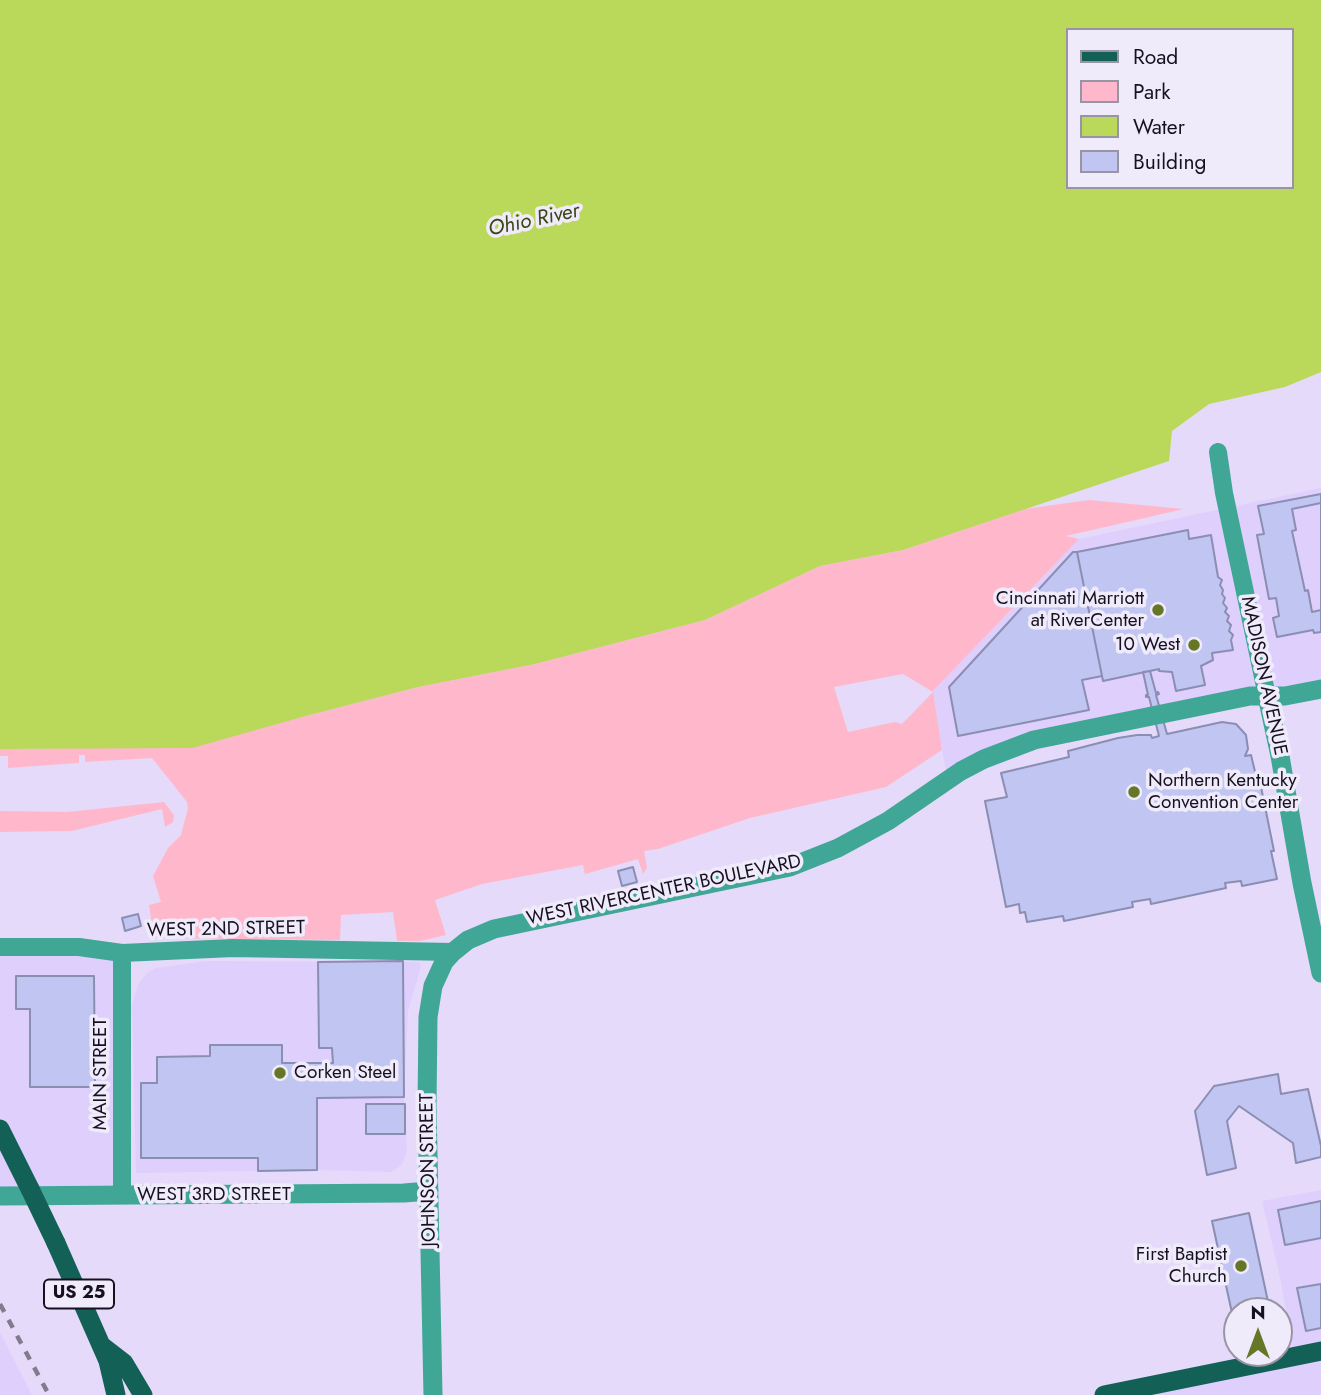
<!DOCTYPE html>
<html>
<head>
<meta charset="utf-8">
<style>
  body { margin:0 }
  #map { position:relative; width:1321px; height:1395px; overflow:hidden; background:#e5dafa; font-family:Jost,sans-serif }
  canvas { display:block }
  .legend { position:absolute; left:1066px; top:28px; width:228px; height:161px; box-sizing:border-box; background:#f0ebfb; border:2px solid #9994a3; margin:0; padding:9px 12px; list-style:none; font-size:21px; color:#17111f }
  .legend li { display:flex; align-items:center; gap:14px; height:35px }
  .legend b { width:35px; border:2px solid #9994a3 }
  .north { position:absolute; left:1223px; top:1297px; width:70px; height:70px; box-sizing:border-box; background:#f0ebfb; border:2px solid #9994a3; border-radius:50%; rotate:0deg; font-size:19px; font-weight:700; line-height:28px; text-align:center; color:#17111f }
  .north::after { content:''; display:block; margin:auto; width:24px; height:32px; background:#657726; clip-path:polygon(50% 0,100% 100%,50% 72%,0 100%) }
</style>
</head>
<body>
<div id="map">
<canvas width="1321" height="1395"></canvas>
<ul class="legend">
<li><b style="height:9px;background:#136156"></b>Road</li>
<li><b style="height:19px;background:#ffb8cb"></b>Park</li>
<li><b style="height:19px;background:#bad859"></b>Water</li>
<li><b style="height:19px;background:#c1c5f1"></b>Building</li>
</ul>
<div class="north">N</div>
</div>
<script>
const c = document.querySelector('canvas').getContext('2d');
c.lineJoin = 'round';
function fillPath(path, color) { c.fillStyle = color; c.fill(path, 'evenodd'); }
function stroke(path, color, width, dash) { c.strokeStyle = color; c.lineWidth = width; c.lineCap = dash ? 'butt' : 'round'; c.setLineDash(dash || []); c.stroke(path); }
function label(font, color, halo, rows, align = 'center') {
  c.font = font + ' Jost,sans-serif'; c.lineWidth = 7; c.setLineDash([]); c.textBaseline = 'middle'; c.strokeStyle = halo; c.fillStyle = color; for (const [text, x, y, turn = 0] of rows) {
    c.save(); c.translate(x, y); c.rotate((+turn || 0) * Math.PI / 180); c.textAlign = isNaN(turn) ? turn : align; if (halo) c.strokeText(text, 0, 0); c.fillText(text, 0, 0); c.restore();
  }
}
fillPath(new Path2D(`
  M 1321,488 L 1321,689 L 1034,740 L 948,780 L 942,750 L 933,691 L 1079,539 Z
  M 0,947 L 122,953 L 122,1195 L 0,1196 Z
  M 206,961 L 419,962 L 421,966 L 408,1011 L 404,1097 L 407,1151 L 403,1162 L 399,1167 L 391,1172 L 317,1170 L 136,1173 L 132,1004 L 139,983 L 147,973 L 156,968 Z
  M 1321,1190 L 1321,1395 L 1119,1395 L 1294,1357 L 1280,1277 L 1262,1201 Z
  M 0,1332 L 32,1395 L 0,1395 Z`), '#dfcffd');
fillPath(new Path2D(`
  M 1089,500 L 1184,509 L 1066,536 L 1079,539 L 933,691 L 942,750 L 886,787 L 750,818 L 658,849 L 644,851 L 647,868 L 643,874 L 638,859 L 585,874 L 583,865 L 482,884 L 435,900 L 446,935 L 420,941 L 397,941 L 393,912 L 341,915 L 340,940 L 154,938 L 149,905 L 161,902 L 153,876 L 168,848 L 181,835 L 188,808 L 187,802 L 152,758 L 85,762 L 85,755 L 79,755 L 79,763 L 8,768 L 8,756 L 0,756 L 0,749 L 192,747 L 306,716 L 418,687 L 535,664 L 705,620 L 820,566 L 903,550 L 1025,509 ZM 903,674 L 933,692 L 902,724 L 895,722 L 848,732 L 834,687 Z
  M 164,802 L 174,815 L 173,822 L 165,827 L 162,809 L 72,831 L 0,832 L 0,811 L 67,812 Z`), '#ffb8cb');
fillPath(new Path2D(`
  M 0,0 L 1321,0 L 1321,372 L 1285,387 L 1209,404 L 1172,431 L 1169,461 L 903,550 L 820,566 L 705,620 L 535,664 L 418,687 L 306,716 L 192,748 L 0,749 ZM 1067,30 L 1291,30 L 1291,187 L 1067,187 Z`), '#bad859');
const building = new Path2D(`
  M 1321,494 L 1321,632 L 1314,633 L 1313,630 L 1277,637 L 1273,618 L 1279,616 L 1276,598 L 1269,599 L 1257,535 L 1264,534 L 1258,506 Z
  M 1321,503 L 1321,610 L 1312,612 L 1308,590 L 1305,591 L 1292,531 L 1296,530 L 1292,509 Z
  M 1188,530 L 1189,539 L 1211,535 L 1218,577 L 1222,580 L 1220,585 L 1223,590 L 1222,594 L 1225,598 L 1223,603 L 1227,608 L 1225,612 L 1229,616 L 1227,621 L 1231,625 L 1229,631 L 1233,635 L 1231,640 L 1233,650 L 1212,653 L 1213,660 L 1201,666 L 1205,685 L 1176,691 L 1172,672 L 1159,671 L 1159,669 L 1103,681 L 1077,552 Z
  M 1073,552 L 1077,552 L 1102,676 L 1082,680 L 1089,710 L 958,736 L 949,687 Z
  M 1150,671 L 1156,693 L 1158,692 L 1159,694 L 1156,695 L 1167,734 L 1222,722 L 1236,724 L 1246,735 L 1248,749 L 1245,756 L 1251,755 L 1259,788 L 1261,787 L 1274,851 L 1271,851 L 1277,879 L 1242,886 L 1241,881 L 1225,883 L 1226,888 L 1151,904 L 1150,899 L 1132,902 L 1133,907 L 1064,921 L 1063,916 L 1027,922 L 1025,912 L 1020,913 L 1019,904 L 1006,907 L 985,801 L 1007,797 L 1001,773 L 1069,757 L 1068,751 L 1118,738 L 1137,735 L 1151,735 L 1152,738 L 1159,736 L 1149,697 L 1146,697 L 1146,695 L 1148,695 L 1143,672 Z
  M 633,867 L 637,882 L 622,886 L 618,871 Z
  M 138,914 L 141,926 L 125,931 L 122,918 Z
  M 403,961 L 404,1097 L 317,1098 L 317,1170 L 258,1171 L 258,1158 L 141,1158 L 141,1083 L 157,1083 L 157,1057 L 210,1056 L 210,1045 L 282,1045 L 282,1063 L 333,1063 L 332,1048 L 319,1048 L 318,962 Z
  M 16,976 L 94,976 L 95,1087 L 30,1087 L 30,1009 L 16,1009 Z
  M 1278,1074 L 1281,1094 L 1308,1089 L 1321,1146 L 1321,1157 L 1296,1163 L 1293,1143 L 1239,1106 L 1227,1121 L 1236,1168 L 1207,1175 L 1195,1111 L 1214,1086 Z
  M 366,1104 L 405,1104 L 405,1134 L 366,1134 Z
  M 1321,1201 L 1321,1238 L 1285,1245 L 1278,1210 Z
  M 1249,1213 L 1270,1311 L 1237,1311 L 1237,1336 L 1212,1221 Z
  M 1321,1284 L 1321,1328 L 1306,1331 L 1297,1288 Z`);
fillPath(building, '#c1c5f1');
stroke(building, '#8b8eb3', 2);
stroke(new Path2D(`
  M 1218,452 L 1224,493 L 1267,696
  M 0,947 L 79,947 L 122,953 L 233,948 L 453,952
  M 122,953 L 122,1195`), '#40a696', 18);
stroke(new Path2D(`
  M 1267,696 L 1280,756 L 1302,883 L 1321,973
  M 0,1196 L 404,1193 L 429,1191
  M 433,1395 L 427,1106 L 428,1017 L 433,986 L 444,962 L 453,952 L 468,940 L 494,929 L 790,867 L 838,848 L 888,821 L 961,771 L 984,759 L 1034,740 L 1250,696 L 1285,696 L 1321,689`), '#40a696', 19);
stroke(new Path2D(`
  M 0,1129 L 30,1189
  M 56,1243 L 108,1361 L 116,1395
  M 102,1346 L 124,1363 L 143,1395
  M 1104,1395 L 1321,1351`), '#136156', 19);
stroke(new Path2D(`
  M 0,1304 L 49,1395`), '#837a91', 4.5, [9, 9]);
stroke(new Path2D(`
  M 30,1189 L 56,1243`), '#136156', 19);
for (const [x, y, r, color] of [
  [1158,610,7,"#657726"],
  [1194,645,7,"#657726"],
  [1134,792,7,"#657726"],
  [280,1073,7,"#657726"],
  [1241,1266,7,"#657726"]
]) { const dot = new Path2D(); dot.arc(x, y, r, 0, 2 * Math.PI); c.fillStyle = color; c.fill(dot); stroke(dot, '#f0ebfb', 2.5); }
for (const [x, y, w] of [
  [79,1294,70]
]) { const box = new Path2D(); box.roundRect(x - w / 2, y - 14.5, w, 29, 5); c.fillStyle = '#f0ebfb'; c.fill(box); stroke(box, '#17111f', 2); }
label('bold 18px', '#17111f', null, [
  ["US 25",79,1294]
]);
label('19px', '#17111f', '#f0ebfb', [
  ["Cincinnati Marriott",1144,599],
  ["at RiverCenter",1144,621],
  ["10 West",1180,645],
  ["Northern Kentucky",1148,781,"left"],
  ["Convention Center",1148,803,"left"],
  ["Corken Steel",294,1073,"left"],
  ["First Baptist",1227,1255],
  ["Church",1227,1277]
], 'right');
label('19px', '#17111f', '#f0ebfb', [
  ["MADISON AVENUE",1263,676,78],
  ["WEST RIVERCENTER BOULEVARD",664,891,-12],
  ["WEST 2ND STREET",226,930,-1],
  ["MAIN STREET",101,1074,-90],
  ["JOHNSON STREET",429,1170,-91],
  ["WEST 3RD STREET",214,1195]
]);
label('italic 21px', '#3b4614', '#f0ebfb', [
  ["Ohio River",534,221,-12]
]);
</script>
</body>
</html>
